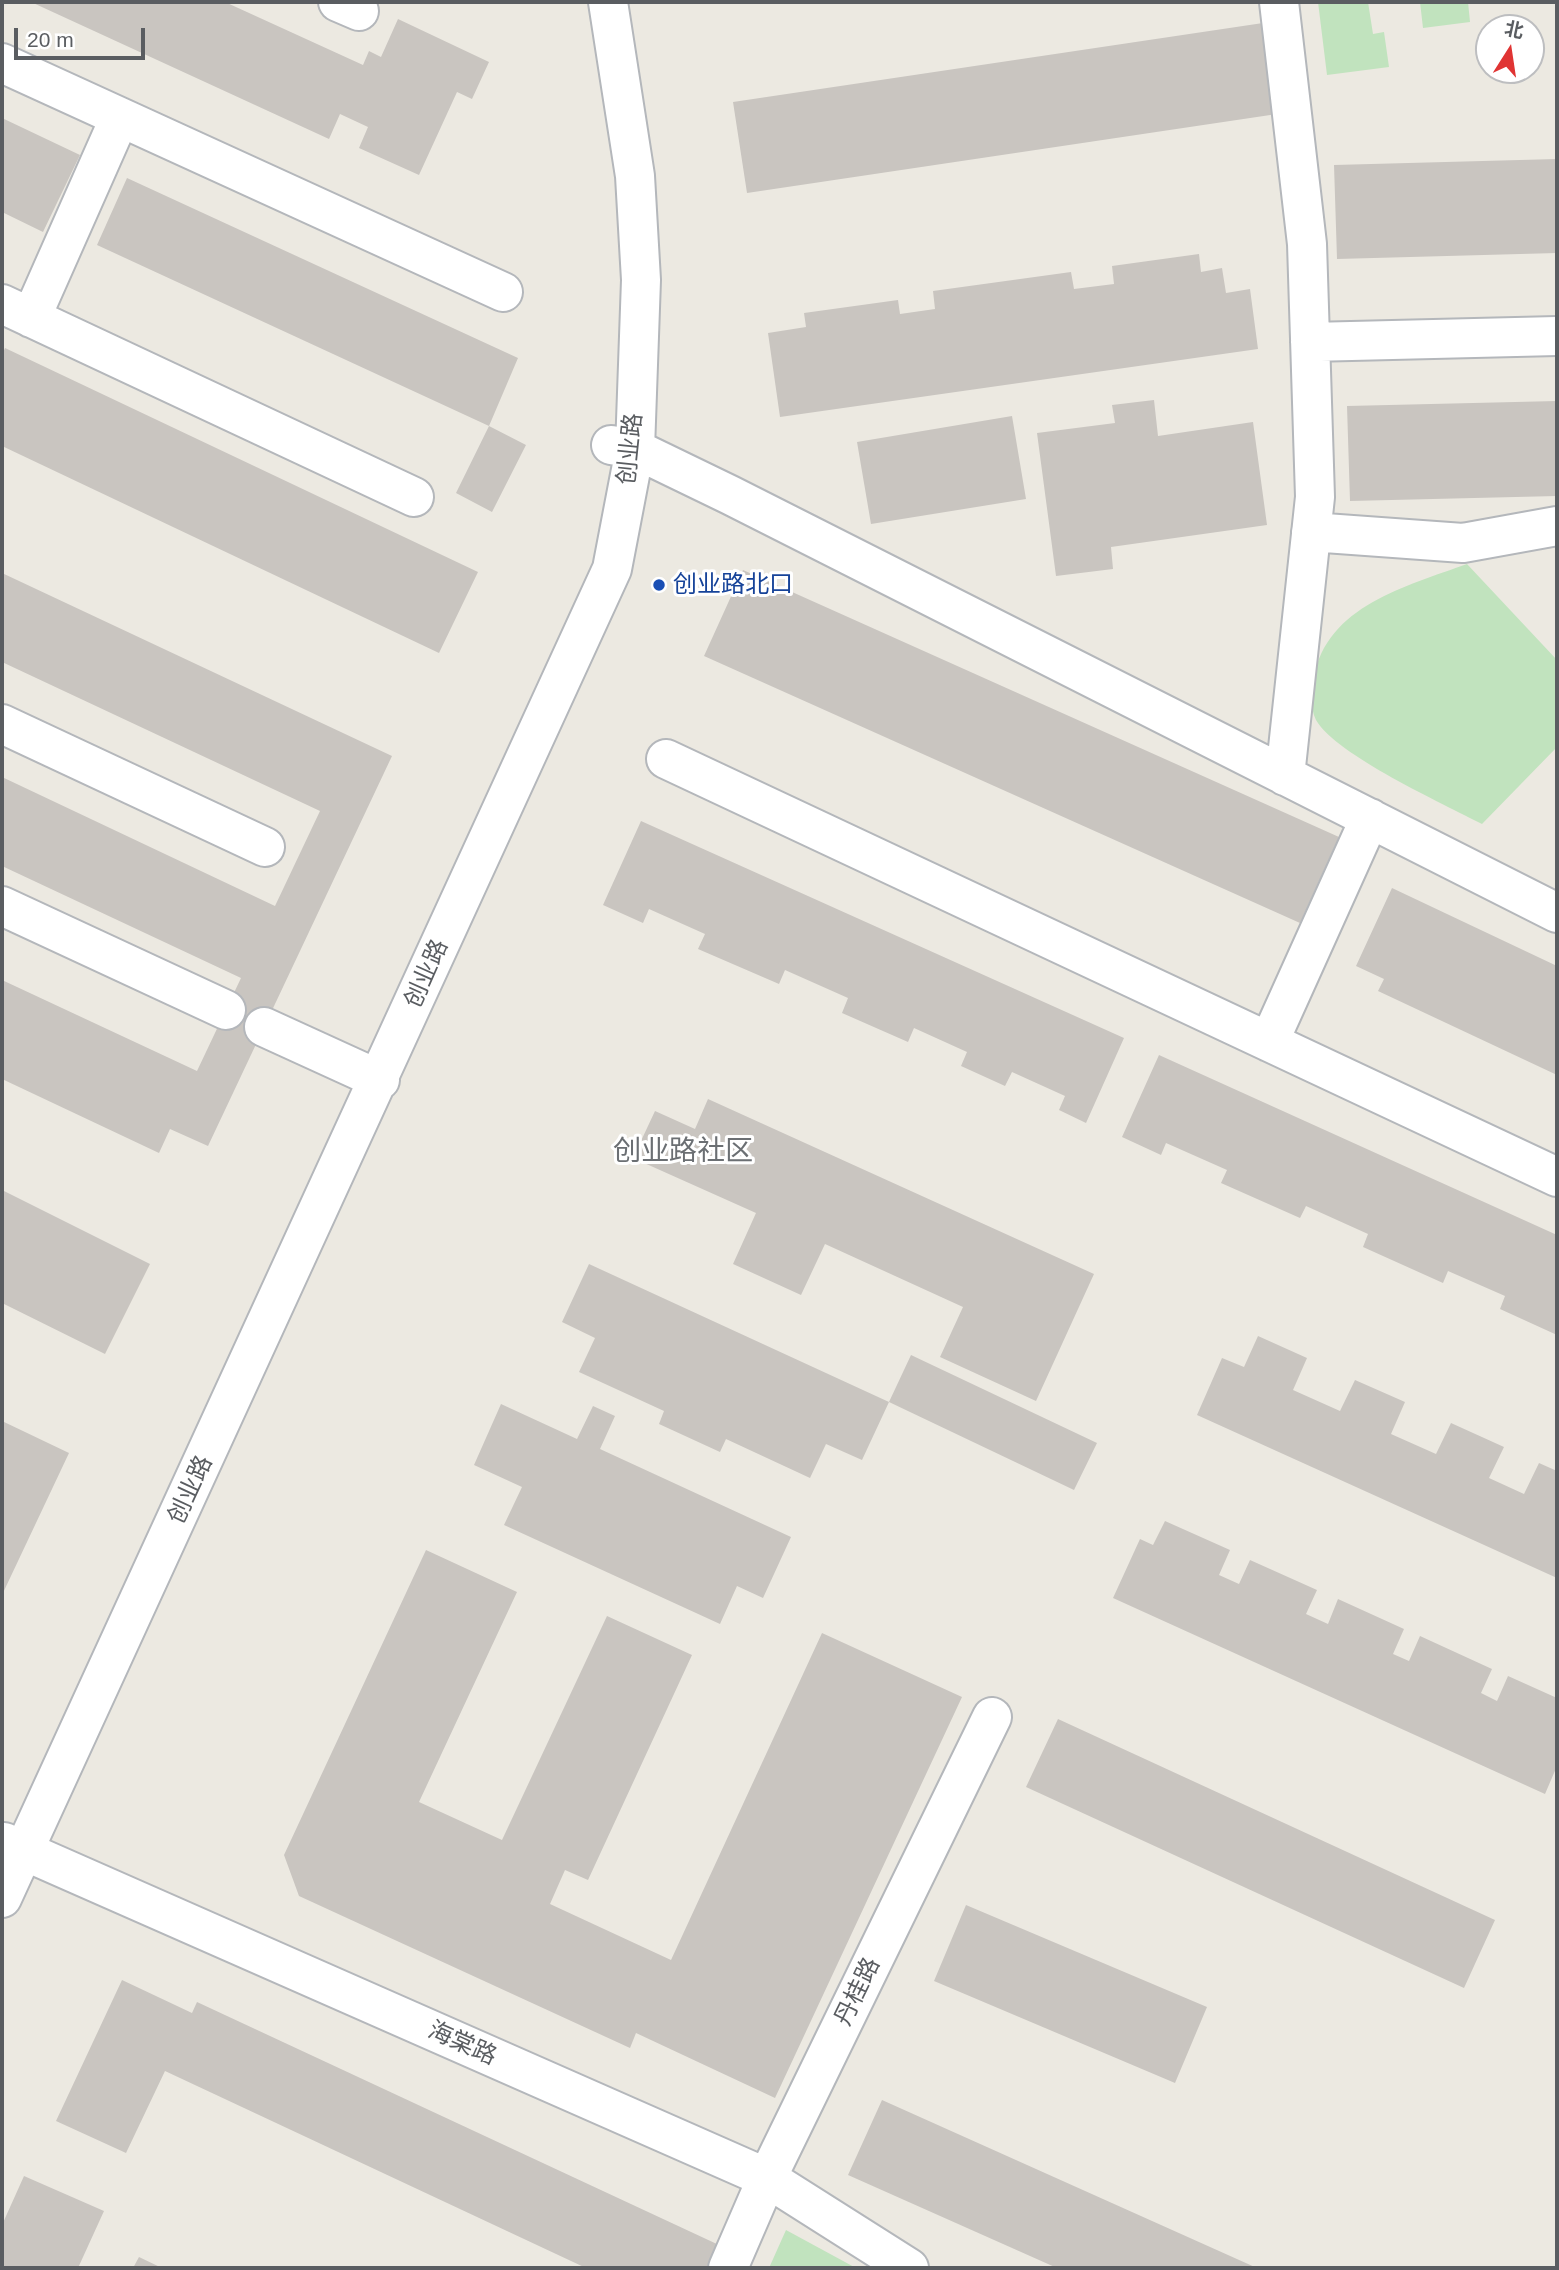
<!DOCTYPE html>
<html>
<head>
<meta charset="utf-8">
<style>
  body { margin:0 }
  #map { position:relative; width:1559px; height:2270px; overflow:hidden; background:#ece9e1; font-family:Helvetica,"Noto Sans SC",sans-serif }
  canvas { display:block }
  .frame { position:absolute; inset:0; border:4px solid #5a5d61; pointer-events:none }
  .north { position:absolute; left:1475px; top:14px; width:70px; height:70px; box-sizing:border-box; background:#fff; border:2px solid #bdbec0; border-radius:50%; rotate:12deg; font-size:19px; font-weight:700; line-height:28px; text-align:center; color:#5a5d61 }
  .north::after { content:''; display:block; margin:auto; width:24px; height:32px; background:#e03433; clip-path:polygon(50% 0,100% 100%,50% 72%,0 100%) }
  .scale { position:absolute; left:14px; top:28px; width:131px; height:32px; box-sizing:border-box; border:4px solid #5a5d61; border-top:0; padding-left:9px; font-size:21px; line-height:24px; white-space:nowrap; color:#5a5d61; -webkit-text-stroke:5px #fff; paint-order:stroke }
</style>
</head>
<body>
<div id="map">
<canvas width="1559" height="2270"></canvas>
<div class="frame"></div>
<div class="north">北</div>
<div class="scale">20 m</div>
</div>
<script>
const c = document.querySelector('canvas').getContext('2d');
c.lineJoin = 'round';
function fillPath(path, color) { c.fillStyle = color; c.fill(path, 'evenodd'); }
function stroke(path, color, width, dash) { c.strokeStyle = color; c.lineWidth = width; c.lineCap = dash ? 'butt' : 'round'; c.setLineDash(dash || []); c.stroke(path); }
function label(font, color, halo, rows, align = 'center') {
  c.font = font + ' Helvetica,"Noto Sans SC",sans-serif'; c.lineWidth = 6; c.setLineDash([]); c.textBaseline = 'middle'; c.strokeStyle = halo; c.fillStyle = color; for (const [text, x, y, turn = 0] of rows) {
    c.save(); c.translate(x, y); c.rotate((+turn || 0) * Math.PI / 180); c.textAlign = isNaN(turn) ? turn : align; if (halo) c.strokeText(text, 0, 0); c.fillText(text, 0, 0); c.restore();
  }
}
fillPath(new Path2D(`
  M 1318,2 L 1368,2 L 1373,34 L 1384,32 L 1389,67 L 1327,75 Z
  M 1420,2 L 1468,2 L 1470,22 L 1423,28 Z
  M 1467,564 L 1557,660 L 1557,747 L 1482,824 C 1444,804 1336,755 1316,720 C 1310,708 1311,691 1314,678 C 1326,606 1407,586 1467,564 Z
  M 786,2230 L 856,2268 L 769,2268 Z`), '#c1e3be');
fillPath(new Path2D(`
  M 31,2 L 225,2 L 363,65 L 369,51 L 381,57 L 398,19 L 489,62 L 472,99 L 457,92 L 419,175 L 359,148 L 368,127 L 340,114 L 329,139 Z
  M 1263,23 L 1277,114 L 747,193 L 733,102 Z
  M 2,118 L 80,155 L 43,232 L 2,212 Z
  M 1557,159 L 1557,253 L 1337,259 L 1334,165 Z
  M 127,178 L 518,358 L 489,426 L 97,245 Z
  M 1199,254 L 1201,272 L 1222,268 L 1226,293 L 1250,289 L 1258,349 L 780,417 L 768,333 L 806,327 L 804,313 L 898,300 L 900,314 L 935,309 L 933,291 L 1071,272 L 1074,289 L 1114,284 L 1112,266 Z
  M 5,348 L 478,572 L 439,653 L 2,446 L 2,355 Z
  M 1154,400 L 1158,436 L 1253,422 L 1267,525 L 1111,547 L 1113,569 L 1056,576 L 1037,433 L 1115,423 L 1112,405 Z
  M 1557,401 L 1557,496 L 1350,501 L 1347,406 Z
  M 1012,416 L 1026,499 L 871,524 L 857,442 Z
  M 489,426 L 526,445 L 492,512 L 456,493 Z
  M 743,570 L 1339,837 L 1300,923 L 704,656 Z
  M 2,573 L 392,756 L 208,1146 L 170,1129 L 159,1153 L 2,1079 L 2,980 L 197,1071 L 241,978 L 2,866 L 2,777 L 275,906 L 320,811 L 2,662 Z
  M 641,821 L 1124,1038 L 1086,1123 L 1059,1110 L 1065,1096 L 1012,1072 L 1005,1086 L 961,1066 L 967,1052 L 914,1028 L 908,1042 L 842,1013 L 848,998 L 785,970 L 779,984 L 698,949 L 705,934 L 649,909 L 643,923 L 603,905 Z
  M 1392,888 L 1557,966 L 1557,1075 L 1378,991 L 1384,979 L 1356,966 Z
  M 1159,1055 L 1557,1235 L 1557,1335 L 1500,1309 L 1505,1296 L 1448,1271 L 1443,1283 L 1363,1247 L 1368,1234 L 1306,1206 L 1300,1218 L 1221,1183 L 1227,1170 L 1166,1143 L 1161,1155 L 1122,1137 Z
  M 708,1099 L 1094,1274 L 1036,1401 L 940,1357 L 963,1307 L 825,1244 L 801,1295 L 733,1264 L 756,1213 L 633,1158 L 655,1111 L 695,1129 Z
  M 2,1190 L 150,1264 L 105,1354 L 2,1303 Z
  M 589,1264 L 889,1402 L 862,1460 L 826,1444 L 810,1478 L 726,1439 L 720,1452 L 659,1424 L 664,1411 L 579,1372 L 595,1338 L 562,1322 Z
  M 1258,1336 L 1307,1358 L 1293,1390 L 1340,1411 L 1355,1380 L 1405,1402 L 1391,1434 L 1436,1454 L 1451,1423 L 1504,1447 L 1489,1478 L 1524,1494 L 1539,1463 L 1557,1471 L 1557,1578 L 1197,1415 L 1222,1358 L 1244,1367 Z
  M 911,1355 L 1097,1443 L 1074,1490 L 889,1402 Z
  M 501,1404 L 577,1439 L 593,1406 L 615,1416 L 600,1449 L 791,1537 L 763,1598 L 737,1586 L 720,1624 L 504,1525 L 522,1487 L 474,1465 Z
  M 2,1421 L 69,1453 L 2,1595 Z
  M 1165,1521 L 1230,1550 L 1219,1575 L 1239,1584 L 1250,1560 L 1317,1590 L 1306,1614 L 1328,1624 L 1338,1599 L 1404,1629 L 1393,1654 L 1409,1661 L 1420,1636 L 1492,1669 L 1481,1693 L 1497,1701 L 1508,1676 L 1557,1698 L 1557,1766 L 1545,1794 L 1113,1598 L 1140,1539 L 1153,1545 Z
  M 426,1550 L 517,1592 L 419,1802 L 502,1840 L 607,1616 L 692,1655 L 588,1880 L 565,1870 L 550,1904 L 671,1960 L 822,1633 L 962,1697 L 775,2098 L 636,2033 L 630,2048 L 299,1896 L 284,1855 Z
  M 1058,1719 L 1495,1920 L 1464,1988 L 1026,1787 Z
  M 966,1905 L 1207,2007 L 1175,2083 L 934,1981 Z
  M 122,1980 L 192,2013 L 197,2002 L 719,2245 L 708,2268 L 586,2268 L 165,2071 L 126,2153 L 56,2121 Z
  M 882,2100 L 1257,2268 L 1057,2268 L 848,2175 Z
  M 24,2176 L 104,2211 L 78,2268 L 2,2268 L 2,2225 Z
  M 139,2257 L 162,2268 L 133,2268 Z`), '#c9c5c0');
const minor = new Path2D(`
  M 338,2 L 359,11
  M 1279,2 L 1307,244 L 1315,497 L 1285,776
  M 2,63 L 503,292
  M 2,304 L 414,497
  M 31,318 L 120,117
  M 1310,342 L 1557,336
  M 611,445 L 635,449 L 730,495 L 1557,913
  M 1311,532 L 1463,543 L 1557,526
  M 2,724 L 265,847
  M 666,759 L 1557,1177
  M 2,906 L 226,1010
  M 264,1027 L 380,1080
  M 1269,1042 L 1370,818
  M 4,1842 L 767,2178 L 909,2268
  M 2,1898 L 612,569 L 635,449 L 641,280 L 635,176 L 608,2
  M 728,2268 L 767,2178 L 992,1717`);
stroke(minor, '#b4b7bb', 42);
stroke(minor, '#fff', 38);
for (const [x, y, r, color] of [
  [659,585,7,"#1a4fb4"]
]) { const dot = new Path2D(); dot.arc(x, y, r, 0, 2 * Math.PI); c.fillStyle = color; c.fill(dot); stroke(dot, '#fff', 2.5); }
label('24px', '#5a5d61', '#fff', [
  ["创业路",631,449,-84],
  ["创业路",427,974,-66],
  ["创业路",191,1490,-65],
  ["丹桂路",858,1992,-64],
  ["海棠路",462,2044,24]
]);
label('24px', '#164399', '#fff', [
  ["创业路北口",673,585]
], 'left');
label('28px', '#6b6f73', '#fff', [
  ["创业路社区",683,1152]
]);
</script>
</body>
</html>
